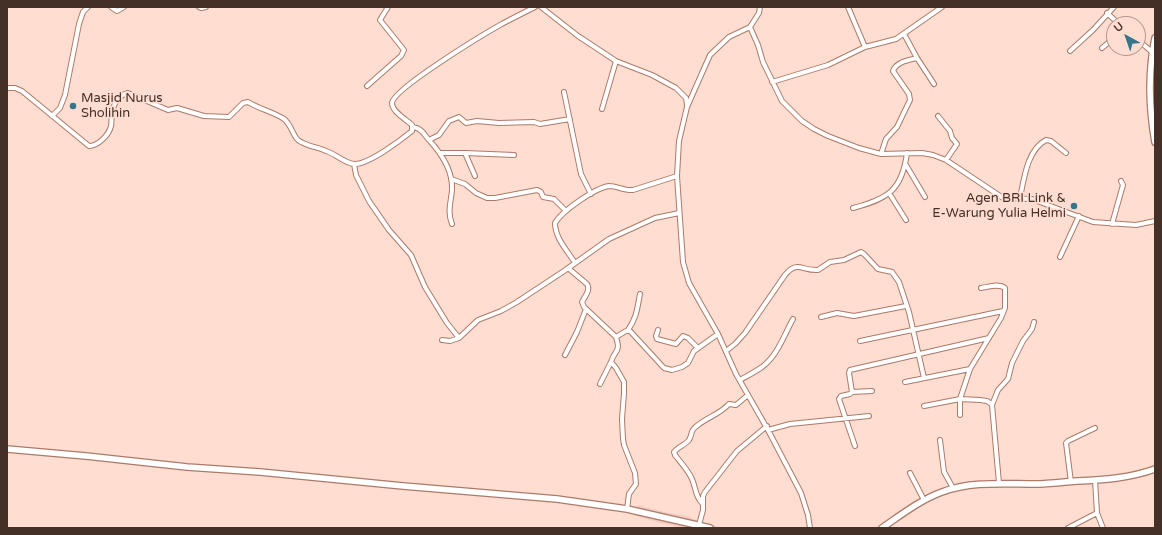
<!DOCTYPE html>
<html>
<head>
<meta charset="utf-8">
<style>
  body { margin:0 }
  #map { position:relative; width:1162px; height:535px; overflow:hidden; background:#ffddd1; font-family:"Varela Round",sans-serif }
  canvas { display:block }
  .frame { position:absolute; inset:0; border:8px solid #453028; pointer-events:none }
  .north { position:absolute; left:1106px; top:16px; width:40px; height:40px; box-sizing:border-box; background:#ffddd1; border:1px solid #b5988d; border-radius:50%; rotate:320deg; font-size:11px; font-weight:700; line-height:16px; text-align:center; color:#453028 }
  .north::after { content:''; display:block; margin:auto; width:14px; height:18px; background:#36768a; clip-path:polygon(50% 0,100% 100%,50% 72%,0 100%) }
</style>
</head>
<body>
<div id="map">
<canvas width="1162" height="535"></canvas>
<div class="frame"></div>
<div class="north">U</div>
</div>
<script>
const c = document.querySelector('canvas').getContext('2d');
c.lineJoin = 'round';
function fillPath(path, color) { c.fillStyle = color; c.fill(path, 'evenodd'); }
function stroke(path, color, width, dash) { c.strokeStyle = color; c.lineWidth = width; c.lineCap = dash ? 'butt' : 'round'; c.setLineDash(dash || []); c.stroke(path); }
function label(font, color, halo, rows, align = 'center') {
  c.font = font + ' "Varela Round",sans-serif'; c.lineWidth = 3.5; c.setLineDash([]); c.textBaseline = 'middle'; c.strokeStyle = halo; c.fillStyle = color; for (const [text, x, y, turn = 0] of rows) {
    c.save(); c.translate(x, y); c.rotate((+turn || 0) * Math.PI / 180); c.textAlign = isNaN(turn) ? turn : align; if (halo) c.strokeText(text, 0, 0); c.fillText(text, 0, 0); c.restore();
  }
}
fillPath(new Path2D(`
  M 637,505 L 669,513 L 687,516 L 701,522 L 724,528 L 682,528 L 652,521 L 633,515 Z`), '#f2ccc0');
const street = new Path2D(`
  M 111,7 L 117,11 L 124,7
  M 199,7 L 201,8 L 206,7
  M 541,7 L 578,36 L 616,61 L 652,75 L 676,88 L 686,98 L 687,105
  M 760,7 L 759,13 L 750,27 L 729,37 L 710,55 L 687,107 L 679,141 L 677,176 L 683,262 L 689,283 L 718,334 L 736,374 L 768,430 L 801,493 L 808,515 L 810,528
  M 848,7 L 865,47
  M 1107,13 L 1119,24
  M 750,27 L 758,45 L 763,62 L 782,101 L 802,121 L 814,129 L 828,136 L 859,148 L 881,154 L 922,153 L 933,155 L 946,160 L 1003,198 L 1032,199 L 1093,222 L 1136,225 L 1155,221
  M 904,34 L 917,58 L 934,84
  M 1138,40 L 1152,52
  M 1102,48 L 1114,38
  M 1070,51 L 1093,30 L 1114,7
  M 772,82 L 828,65 L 865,47 L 896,39 L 942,7
  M 367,86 L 401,56 L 404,50 L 380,20 L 388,7
  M 7,88 L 15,88 L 22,91 L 89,146 C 98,146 109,135 111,126 C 112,122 111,118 112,114 C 113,104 119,95 128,93 L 168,110 L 177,108 L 204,116 L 229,117 L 243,103 L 248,102 C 259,109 274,112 284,119 C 291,124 292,134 298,140 C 305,146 318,147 326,151 C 336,154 344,163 354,164 C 368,165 401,140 412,131 L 412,125 C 406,119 392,112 392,103 C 393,89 484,34 500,25 C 511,19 523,13 535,7
  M 564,92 L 581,174 L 591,194
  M 602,109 L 616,61
  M 52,116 L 60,108 L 65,95 L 79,24 L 83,12 L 88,7
  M 938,116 L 950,131 L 952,138 L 957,144 L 946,160
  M 413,127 C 421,128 424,134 429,140 C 441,153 453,171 452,190 C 451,202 447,212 452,224
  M 429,140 L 439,135 L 449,121 L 459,117 L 466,123 L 477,121 L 499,123 L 534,122 L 540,124 L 570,119
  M 440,153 L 465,153 L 514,155
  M 465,153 L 475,176
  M 881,154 L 886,139 L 897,127 L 910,100 L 909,94 L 893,71 C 896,62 909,60 917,58
  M 354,164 L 356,175 L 369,201 L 389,230 L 411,255 L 425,287 L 447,323 L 459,338
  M 906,165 L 925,197
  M 451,179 L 465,184 L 476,193 L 487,198 L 495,198 L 537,190 L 541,192 L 543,197 L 554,199 L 566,211
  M 889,193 L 906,220
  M 1020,198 C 1024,179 1027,150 1046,140 L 1051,141 L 1066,153
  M 853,208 C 887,199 902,191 907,153
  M 1112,224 L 1123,185 L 1121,181
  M 1060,257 L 1079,216
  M 575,263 C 567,250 555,238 555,223 C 562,211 595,188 609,186 C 617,186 625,191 633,190 L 677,176
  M 568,268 L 587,284 C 591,290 585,296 582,302 L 584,307 L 616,337 C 621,353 615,349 611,362 L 616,368 L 624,382 L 624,393 L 622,419 L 623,439 L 624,445 L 635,473 L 636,484 L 629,494 L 627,509
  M 821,317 L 837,313 L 854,316 L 906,306
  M 628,330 C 637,317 637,309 640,294
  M 658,330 L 656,336 L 657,339 L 676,344 L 683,336 L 688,338 L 698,348
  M 616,337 L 626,331 L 630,331 L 664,368 L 672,370 L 682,367 L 688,363 L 694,351 L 718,334
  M 442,340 L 450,341 L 459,338 L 478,320 L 501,311 L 517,302 L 564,271 L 609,239 L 655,218 L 679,213
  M 860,341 L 1003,311
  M 726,351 L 735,344 L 745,333 L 785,275 C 797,260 802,271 818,270 L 830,262 L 844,260 L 861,252 L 864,254 L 878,269 L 892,272 L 899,282 L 909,312 L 924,378
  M 565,355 L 577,332 L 586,309
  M 740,380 C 747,376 755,372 762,367 C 778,355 784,335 793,319
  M 905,382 L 970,369
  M 600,384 L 611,362
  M 852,392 L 872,391
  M 992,405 L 998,390 L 1008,379 L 1012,363 L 1023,341 L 1032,329 L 1034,322
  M 924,406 L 960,399 L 980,400 L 987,401 L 990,403 L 992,405 L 993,416 L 999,483
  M 960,415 L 960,399 L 970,369 L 1001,318 L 1005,308 L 1005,288 C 999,283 988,287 981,288
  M 768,430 L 790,424 L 869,416
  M 940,440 L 944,472 L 953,488
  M 855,446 L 839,399 L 841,396 L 850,394 L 852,392 L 849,373 L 850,370 L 989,338
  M 910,473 L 924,500
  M 1095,480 L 1097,513 L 1103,528
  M 1071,482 L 1066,443 L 1068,441 L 1095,428
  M 702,503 C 695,496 696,488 692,479 C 688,470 681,463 675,455 L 674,452 C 678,447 685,445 689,440 C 693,434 689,431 698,425 C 708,417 720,414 729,404 L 736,405 L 748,395
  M 699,525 L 703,510 L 703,496 L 705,492 L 737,451 L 767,426
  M 1068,528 L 1097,513`);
const secondary = new Path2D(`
  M 1155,38 C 1148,72 1149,108 1155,142
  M 7,449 L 86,456 L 187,467 L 260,472 L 403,486 L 557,499 L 627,509 L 710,528
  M 882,528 C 901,515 920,500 942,492 C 972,481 1003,484 1035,484 C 1049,484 1063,482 1077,481 C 1104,480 1130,478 1155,469`);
stroke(street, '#ac7a68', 6);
stroke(secondary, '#ac7a68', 8);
stroke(street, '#fff', 4);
stroke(secondary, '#fff', 5.5);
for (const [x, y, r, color] of [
  [73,106,4,"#36768a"],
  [1074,206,4,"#36768a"]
]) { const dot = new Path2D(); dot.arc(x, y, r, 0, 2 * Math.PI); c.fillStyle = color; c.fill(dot); stroke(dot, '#ffddd1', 1.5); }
label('13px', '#453028', '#ffddd1', [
  ["Masjid Nurus",81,99],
  ["Sholihin",81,114],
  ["Agen BRI Link &",1066,199,"right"],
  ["E-Warung Yulia Helmi",1066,214,"right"]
], 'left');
</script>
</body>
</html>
